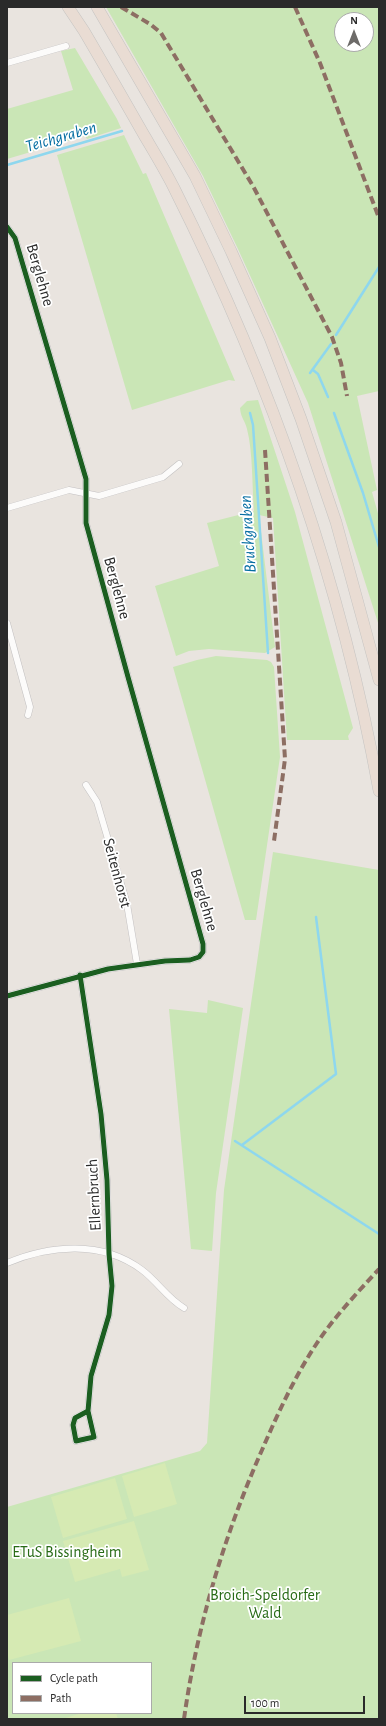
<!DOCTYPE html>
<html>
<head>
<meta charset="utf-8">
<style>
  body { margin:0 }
  #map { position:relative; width:386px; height:1726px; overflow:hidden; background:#e9e4df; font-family:"Alegreya Sans",sans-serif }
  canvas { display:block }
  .frame { position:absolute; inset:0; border:8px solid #2a2a2a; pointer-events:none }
  .legend { position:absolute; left:12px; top:1662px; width:140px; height:52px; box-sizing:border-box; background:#fff; border:1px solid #aaa; margin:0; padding:5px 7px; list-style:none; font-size:12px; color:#2a2a2a }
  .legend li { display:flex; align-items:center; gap:8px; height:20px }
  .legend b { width:20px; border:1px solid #aaa }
  .north { position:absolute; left:334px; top:12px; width:40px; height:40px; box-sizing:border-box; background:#fff; border:1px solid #aaa; border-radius:50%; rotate:0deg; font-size:11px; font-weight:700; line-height:16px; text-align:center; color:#2a2a2a }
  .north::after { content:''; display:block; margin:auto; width:14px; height:18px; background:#6d6b69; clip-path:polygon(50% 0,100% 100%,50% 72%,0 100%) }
  .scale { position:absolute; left:244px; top:1696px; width:121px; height:18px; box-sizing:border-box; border:2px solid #2a2a2a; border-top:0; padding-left:5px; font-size:12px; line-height:14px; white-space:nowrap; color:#2a2a2a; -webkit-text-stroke:3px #fff; paint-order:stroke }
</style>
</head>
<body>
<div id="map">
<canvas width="386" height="1726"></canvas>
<div class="frame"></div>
<ul class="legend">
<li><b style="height:5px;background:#1b5e20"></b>Cycle path</li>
<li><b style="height:5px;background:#8d6e63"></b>Path</li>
</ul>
<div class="north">N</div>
<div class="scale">100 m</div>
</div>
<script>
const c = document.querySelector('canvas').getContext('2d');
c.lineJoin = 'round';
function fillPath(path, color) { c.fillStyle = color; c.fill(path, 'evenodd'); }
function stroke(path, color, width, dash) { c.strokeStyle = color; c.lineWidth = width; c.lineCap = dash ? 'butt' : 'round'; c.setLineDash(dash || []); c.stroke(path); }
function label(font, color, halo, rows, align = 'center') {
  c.font = font + ' "Alegreya Sans",sans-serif'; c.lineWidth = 3.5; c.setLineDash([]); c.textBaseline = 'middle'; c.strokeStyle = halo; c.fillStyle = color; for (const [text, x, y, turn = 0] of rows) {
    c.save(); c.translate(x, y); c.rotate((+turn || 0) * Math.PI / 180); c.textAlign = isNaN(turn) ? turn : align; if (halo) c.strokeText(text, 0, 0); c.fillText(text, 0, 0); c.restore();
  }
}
fillPath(new Path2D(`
  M 106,7 L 379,7 L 379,391 L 357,396 L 377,490 L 372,492 L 379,517 L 379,626 L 308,403 L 238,249 L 203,176 ZM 342,20 L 366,20 L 366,44 L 342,44 Z
  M 75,48 L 117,119 L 121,128 L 87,139 L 85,136 L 7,159 L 7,109 L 73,90 L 61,51 Z
  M 124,135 L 143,174 L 146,173 L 235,381 L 229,380 L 132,410 L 57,155 Z
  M 258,400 L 295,512 L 353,728 L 348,736 L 349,740 L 287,740 L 273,518 L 259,515 L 275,647 L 265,653 L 209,649 L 189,651 L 176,656 L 155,586 L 219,566 L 207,523 L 254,511 C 252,486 253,452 247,429 C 245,420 241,419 240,408 L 247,401 Z
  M 216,656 L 267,660 L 271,662 L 274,667 L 280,757 L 256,920 L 245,920 L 173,667 L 197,660 Z
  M 273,852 L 379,870 L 379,1719 L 7,1719 L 7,1507 L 200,1451 L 207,1443 L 224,1190 ZM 13,1663 L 151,1663 L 151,1713 L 13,1713 Z
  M 208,1000 L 243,1008 L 216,1193 L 212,1251 L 191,1249 L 169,1009 L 207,1013 Z`), '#cae6b6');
fillPath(new Path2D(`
  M 165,1463 L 177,1504 L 134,1517 L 122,1476 Z
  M 115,1478 L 127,1519 L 63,1538 L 51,1497 Z
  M 134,1521 L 149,1570 L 122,1577 L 120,1569 L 75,1582 L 63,1541 Z
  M 69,1598 L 81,1641 L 9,1660 L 7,1652 L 7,1615 Z
  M 82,1713 L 116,1713 L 118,1719 L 62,1719 Z`), '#d6eab3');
stroke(new Path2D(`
  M 7,165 L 122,131
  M 336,335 L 379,267
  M 313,370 L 318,374 L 328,397
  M 310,373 L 331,344
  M 250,413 L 253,425 L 268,653
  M 334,413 L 363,493 L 379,547
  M 235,1141 L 379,1234
  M 242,1145 L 336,1074 L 316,917`), '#8ed7ee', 2.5);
const street = new Path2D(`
  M 7,63 L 66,46
  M 7,227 L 15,238 L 86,479 L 86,523 L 128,677 L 203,944 L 203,952 L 199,957 L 190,960 L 165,961 L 108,969 L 7,996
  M 7,508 L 69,490 L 99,496 L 163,477 L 179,464
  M 7,623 L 30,707 L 28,715
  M 86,785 L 97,802 L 127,904 L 137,964
  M 80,975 L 101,1114 L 107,1180 L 109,1254 L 112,1286 L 109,1315 L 91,1376 L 88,1411 L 75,1418 L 73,1425 L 76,1441 L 94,1437 L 88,1411
  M 7,1263 C 50,1245 102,1240 142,1270 C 157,1281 167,1298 184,1308`);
const highway = new Path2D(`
  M 68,7 L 84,31 C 104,65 124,100 144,135 C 154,152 165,170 174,188 C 270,379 341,581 379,791
  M 97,7 L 195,176 L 231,251 L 270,338 L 301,419 L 336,522 L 379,680`);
stroke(street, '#c2c0c1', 7);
stroke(highway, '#c4c3c1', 12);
stroke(street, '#fcfbfa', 6);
stroke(highway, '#e9dcd3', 11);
stroke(new Path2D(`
  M 121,7 L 150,24 L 161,33 L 253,186 L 332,337 L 341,363 L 347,396
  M 295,7 L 320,63 L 379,218
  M 265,450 L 285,759 L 274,841
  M 184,1719 C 197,1626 224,1536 262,1450 C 278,1413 295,1376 317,1343 C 335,1316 358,1292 379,1269`), '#8d6e63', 4, [8, 4]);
stroke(new Path2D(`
  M 7,227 L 15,238 L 86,479 L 86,523 L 128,677 L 203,944 L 203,952 L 199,957 L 190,960 L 165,961 L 108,969 L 7,996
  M 80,975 L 101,1114 L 107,1180 L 109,1254 L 112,1286 L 109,1315 L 91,1376 L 88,1411 L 75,1418 L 73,1425 L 76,1441 L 94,1437 L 88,1411`), '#1b5e20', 5);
label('16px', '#2a2a2a', '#fff', [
  ["Berglehne",40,275,74],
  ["Berglehne",117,588,75],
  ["Seitenhorst",117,873,75],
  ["Berglehne",204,900,74],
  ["Ellernbruch",94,1195,-93]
]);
label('16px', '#286b16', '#fff', [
  ["ETuS Bissingheim",67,1552],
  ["Broich-Speldorfer",265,1595],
  ["Wald",265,1613]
]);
label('italic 17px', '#066ea2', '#fff', [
  ["Teichgraben",61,137,-16],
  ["Bruchgraben",248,534,-94]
]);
</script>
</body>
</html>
